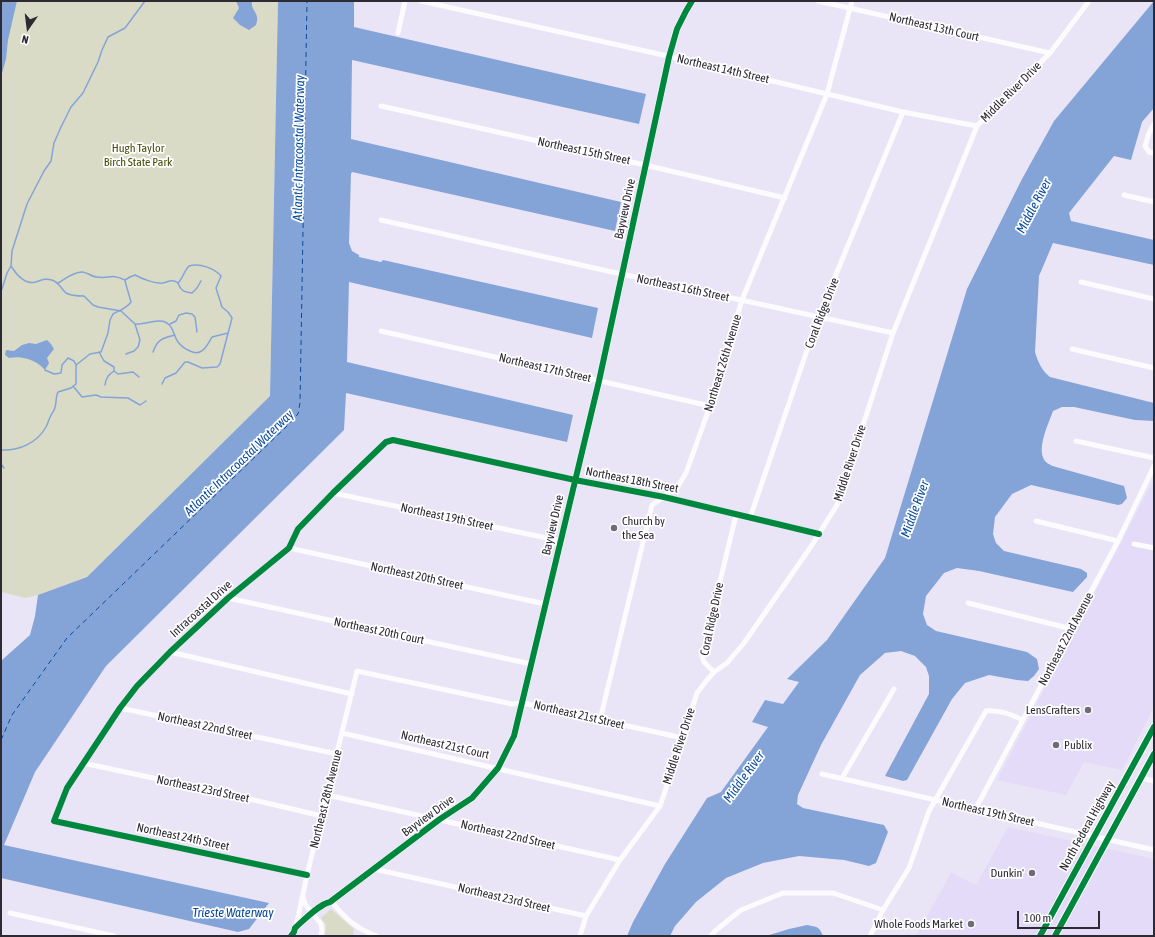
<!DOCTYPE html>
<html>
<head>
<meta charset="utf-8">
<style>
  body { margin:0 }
  #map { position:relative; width:1155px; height:937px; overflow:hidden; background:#eae5f6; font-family:"Asap Condensed",sans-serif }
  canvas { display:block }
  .frame { position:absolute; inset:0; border:2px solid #2d2a34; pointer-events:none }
  .north { position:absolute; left:8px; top:8px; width:40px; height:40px; -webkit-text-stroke:3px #fff; paint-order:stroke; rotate:194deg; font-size:11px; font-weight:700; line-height:16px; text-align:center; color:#2d2a34 }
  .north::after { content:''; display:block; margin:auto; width:14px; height:18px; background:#2d2a34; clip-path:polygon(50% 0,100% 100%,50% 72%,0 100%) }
  .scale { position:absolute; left:1017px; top:911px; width:83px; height:18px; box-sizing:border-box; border:2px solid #2d2a34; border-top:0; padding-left:5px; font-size:12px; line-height:14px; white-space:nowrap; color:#2d2a34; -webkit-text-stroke:3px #fff; paint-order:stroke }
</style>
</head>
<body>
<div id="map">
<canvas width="1155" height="937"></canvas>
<div class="frame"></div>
<div class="north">N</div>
<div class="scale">100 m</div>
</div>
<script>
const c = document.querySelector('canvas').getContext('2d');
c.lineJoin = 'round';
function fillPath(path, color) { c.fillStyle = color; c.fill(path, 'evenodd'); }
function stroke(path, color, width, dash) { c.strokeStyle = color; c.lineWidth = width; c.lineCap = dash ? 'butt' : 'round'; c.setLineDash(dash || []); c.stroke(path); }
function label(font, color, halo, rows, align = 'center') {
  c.font = font + ' "Asap Condensed",sans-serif'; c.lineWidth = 3.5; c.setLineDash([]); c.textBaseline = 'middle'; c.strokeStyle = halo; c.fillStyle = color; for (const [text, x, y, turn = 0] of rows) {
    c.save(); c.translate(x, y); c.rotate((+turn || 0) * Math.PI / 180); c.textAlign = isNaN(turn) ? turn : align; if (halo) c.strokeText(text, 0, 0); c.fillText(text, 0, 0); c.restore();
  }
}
fillPath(new Path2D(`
  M 1154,479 L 1154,707 L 1122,770 L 1084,762 L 1066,795 L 997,780 Z
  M 1008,827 L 1154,859 L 1154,936 L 916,936 L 951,873 L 976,885 Z`), '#e3dbf7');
fillPath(new Path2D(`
  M 1,1 L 278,1 L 270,396 L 87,577 L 38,595 L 25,598 L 1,592 Z
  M 331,909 L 354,929 L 353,936 L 325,936 L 326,925 L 321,918 Z`), '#d9dbc6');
fillPath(new Path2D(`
  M 1,1 L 17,1 L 8,40 L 6,59 L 1,77 Z
  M 236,1 L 252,1 C 251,8 254,9 256,14 C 258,18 257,22 256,25 L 249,30 L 240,25 L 233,18 L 239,8 Z
  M 278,1 L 354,1 L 354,27 L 646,94 L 639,124 L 352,60 L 351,139 L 621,202 L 615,231 L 352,172 L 351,174 L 349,243 L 352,251 L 359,255 L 359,257 L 381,262 L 383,260 L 598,308 L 592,338 L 349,282 L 347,362 L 573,415 L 567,442 L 346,393 L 344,430 L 106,666 L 35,772 L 4,845 L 269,903 L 249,929 L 238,932 L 1,878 L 1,662 L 2,660 L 30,635 L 35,616 L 38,595 L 87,577 L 270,396 Z
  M 1154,1 L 1154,108 L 1142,122 L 1131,160 L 1114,156 L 1069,213 L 1071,221 L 1154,240 L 1154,265 L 1053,243 L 1039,276 L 1035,352 C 1038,362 1042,371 1050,377 L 1154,403 L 1154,421 L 1135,420 L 1074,407 L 1062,407 L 1053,411 C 1049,423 1034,452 1047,463 C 1050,465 1053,466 1056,467 L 1124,486 L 1127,498 L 1122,504 L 1118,505 L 1031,485 L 1012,494 L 995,517 L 993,534 L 996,543 L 1004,551 L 1081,569 L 1087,573 L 1087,577 L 1073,592 L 979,571 L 957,568 L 944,573 L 926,596 L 923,614 L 927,625 L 936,631 L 1027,652 L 1037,659 L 1039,669 L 1034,676 L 1028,681 L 1017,680 L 989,675 L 965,683 L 952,699 L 907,780 L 903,781 L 885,776 L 929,694 L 929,676 L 926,667 L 915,656 L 901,651 L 885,653 L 860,675 L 821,745 L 798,795 L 797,804 L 803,808 L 884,825 L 888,832 L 876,863 L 869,866 L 844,860 L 799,856 L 763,863 L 726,878 L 696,902 L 675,926 L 670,936 L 627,936 L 633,922 L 665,864 L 707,798 L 721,792 L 768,727 L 752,722 L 765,700 L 783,704 L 799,682 L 787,679 L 827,640 L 885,558 L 967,289 L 1022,179 L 1054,121 Z
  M 47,340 L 51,344 L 54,349 L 47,358 L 49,363 L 45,370 C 37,360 22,355 9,358 L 5,355 L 6,350 L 14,351 L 22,345 L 29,343 L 36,344 Z
  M 807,925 C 817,927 819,926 823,936 L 766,936 L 789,929 Z`), '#84a4d8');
stroke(new Path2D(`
  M 11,266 C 16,274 25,285 36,282 C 42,280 45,278 52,280 C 60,283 60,288 66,293 C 71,296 78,296 84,296 L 93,305 L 98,307 L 121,311 L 135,324 L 140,340 L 138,347 L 134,351 L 126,354
  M 125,280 L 130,277 L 135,275 C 142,279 156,284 163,283 C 169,281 173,279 178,283 C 183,278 184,271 189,266 C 200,263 214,268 221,276 L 216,288 L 222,307 L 228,312 L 232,318 L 220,364 L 217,367 L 202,368 L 188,362 L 185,362 L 176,373 L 165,378 L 162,384
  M 58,283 C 65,279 73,272 82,272 C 87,272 92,277 97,277 C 110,279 111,273 125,280
  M 178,283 C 181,291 184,292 192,293 L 197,288 L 201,281
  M 2,289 L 7,273 L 11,266 L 12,251 L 27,204 L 44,171 L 51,161 L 54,143 L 61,127 L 71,107 L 83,93 L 98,62 L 102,50 L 108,37 L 125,28 L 145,1
  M 135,324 C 146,325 158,318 165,322 C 174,326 173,335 178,342 C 181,346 185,349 190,351 C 202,357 207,346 212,337 L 228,333
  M 170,324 L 176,321 L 179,315 L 186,313 L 192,314 L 195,317 L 197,332
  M 99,352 L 104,361 L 114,367 L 114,371 C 108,375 106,378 105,385
  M 153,352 C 157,340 162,338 175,335
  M 45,370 L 54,374 L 61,373 L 62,365 L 68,358 L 74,361 L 76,365
  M 114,371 L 118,374 L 133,372 L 139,377
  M 73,386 L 82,397 L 96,395 L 101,397 L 128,398 L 140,405 L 146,401
  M 1,450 C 19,451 37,443 46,427 C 48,423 49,419 51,415 C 52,414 53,412 54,410 C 57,405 55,398 58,392 L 71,388 L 76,384 L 76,365 L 90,354 L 101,352 L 108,333 L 110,320 L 113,314 C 120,310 126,309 131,302 L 125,281
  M 1,464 L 4,468`), '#84a4d8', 1.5);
stroke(new Path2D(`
  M 1,740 L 12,715 L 67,638 L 286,427 L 298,414 L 300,403 L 307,1`), '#084b9c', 1, [5, 4]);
stroke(new Path2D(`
  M 421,1 L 663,55 L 903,112 L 977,126
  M 818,1 L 1050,53
  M 398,33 L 405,1
  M 381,106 L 645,165 L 785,198
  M 1154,124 L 1149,133 L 1145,146 L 1149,152 L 1154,153
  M 1124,195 L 1154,202
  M 381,220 L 612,272 L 893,333
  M 1081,282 L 1154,299
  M 381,331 L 710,406
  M 1072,349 L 1154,368
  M 1076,441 L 1154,458
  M 333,493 L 561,541
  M 750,518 L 818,318 L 903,112
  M 1036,521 L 1118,541
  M 1134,544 L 1154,548
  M 289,548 L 545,604
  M 228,598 L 531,664
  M 968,603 L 1072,629
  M 170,652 L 352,694
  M 714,672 L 704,662 L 702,656 L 736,515
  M 120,708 L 337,754
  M 600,720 L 652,505 L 677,488 L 686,473 L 710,406 L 742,300 L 827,94 L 852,1
  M 342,733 L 660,806
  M 83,763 L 237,796 L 322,816
  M 822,774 L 1154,850
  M 842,778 L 894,689
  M 1141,778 L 1154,781
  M 327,795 L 620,860
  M 975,810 L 1118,541 L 1154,466
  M 374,869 L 586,916
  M 307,875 L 54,821 L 67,788 L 120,708 L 137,686 L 170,652 L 228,598 L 289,548 L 298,529 L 333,493 L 386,442 L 393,440 L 575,480 L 664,497 L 819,534
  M 303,897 L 305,904 L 321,924 L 322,930 L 321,936
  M 331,901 C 345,918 356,929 377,936
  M 10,913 L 114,936
  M 296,927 L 307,875 L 357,671 L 512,704 L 523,703 L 683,738
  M 580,936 L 586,916 L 620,860 L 660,806 L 683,738 L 697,693 L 707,680 L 714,672 L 727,663 L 744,643 L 812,545 L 837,505 L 893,333 L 977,126 L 1050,53 L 1089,1
  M 711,936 L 715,931 L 741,910 L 783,893 L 833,893 L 883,910
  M 870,936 L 883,910 L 909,868 L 929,811 L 986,711 C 1000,710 1010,714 1023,720`), '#fcfbfe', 5);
stroke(new Path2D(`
  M 291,936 L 294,932 L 295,928 C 304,920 318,905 330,902 L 440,819 L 472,798 L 498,768 L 514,736 L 599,381 L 669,57 L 677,29 L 686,11 L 692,1`), '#fcfbfe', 7);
stroke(new Path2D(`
  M 1040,936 L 1154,727
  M 1055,936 L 1154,754`), '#fcfbfe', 8);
stroke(new Path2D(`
  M 307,875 L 54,821 L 67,788 L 120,708 L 137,686 L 170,652 L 228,598 L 289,548 L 298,529 L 333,493 L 386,442 L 393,440 L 575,480 L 664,497 L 819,534
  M 291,936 L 294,932 L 295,928 C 304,920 318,905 330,902 L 440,819 L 472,798 L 498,768 L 514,736 L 599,381 L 669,57 L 677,29 L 686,11 L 692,1
  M 1040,936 L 1154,727
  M 1055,936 L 1154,754`), '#00873e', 6);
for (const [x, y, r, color] of [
  [614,528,4,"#6f6b78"],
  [1088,710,4,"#6f6b78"],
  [1056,745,4,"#6f6b78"],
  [1032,873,4,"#6f6b78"],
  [971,924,4,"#6f6b78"]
]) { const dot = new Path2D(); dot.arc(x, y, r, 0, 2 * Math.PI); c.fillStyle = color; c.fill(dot); stroke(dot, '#fff', 1.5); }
label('12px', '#2d2a34', '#fff', [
  ["Northeast 13th Court",934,27,13],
  ["Northeast 14th Street",723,69,13],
  ["Middle River Drive",1011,92,-45],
  ["Northeast 15th Street",584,151,12],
  ["Bayview Drive",625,209,-78],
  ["Northeast 16th Street",683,288,12],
  ["Coral Ridge Drive",822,313,-69],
  ["Northeast 26th Avenue",723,363,-73],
  ["Northeast 17th Street",545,368,13],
  ["Middle River Drive",850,463,-72],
  ["Northeast 18th Street",632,480,11],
  ["Northeast 19th Street",447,517,12],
  ["Bayview Drive",553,525,-77],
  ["Northeast 20th Street",417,576,12],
  ["Intracoastal Drive",201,609,-42],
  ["Coral Ridge Drive",712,619,-78],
  ["Northeast 20th Court",379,631,12],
  ["Northeast 22nd Avenue",1066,639,-62],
  ["Northeast 21st Street",579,715,13],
  ["Northeast 22nd Street",205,726,12],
  ["Northeast 21st Court",445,745,13],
  ["Middle River Drive",679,746,-72],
  ["Northeast 23rd Street",203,789,12],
  ["Northeast 28th Avenue",326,799,-76],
  ["Northeast 19th Street",988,812,13],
  ["Bayview Drive",428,816,-36],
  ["North Federal Highway",1087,826,-61],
  ["Northeast 22nd Street",508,835,13],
  ["Northeast 24th Street",183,837,12],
  ["Northeast 23rd Street",504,898,13]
]);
label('12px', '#484f09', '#fff', [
  ["Hugh Taylor",138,148],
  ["Birch State Park",138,162]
]);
label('12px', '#2d2a34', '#fff', [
  ["Church by",622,521,"left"],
  ["the Sea",622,535,"left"],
  ["LensCrafters",1080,710],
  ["Publix",1064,745,"left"],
  ["Dunkin'",1024,873],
  ["Whole Foods Market",963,924]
], 'right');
label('italic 13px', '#084b9c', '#fff', [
  ["Atlantic Intracoastal Waterway",299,148,-89],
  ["Middle River",1034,206,-62],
  ["Atlantic Intracoastal Waterway",239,463,-44],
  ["Middle River",915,509,-70],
  ["Middle River",744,777,-54],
  ["Trieste Waterway",233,913]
]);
</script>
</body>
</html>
